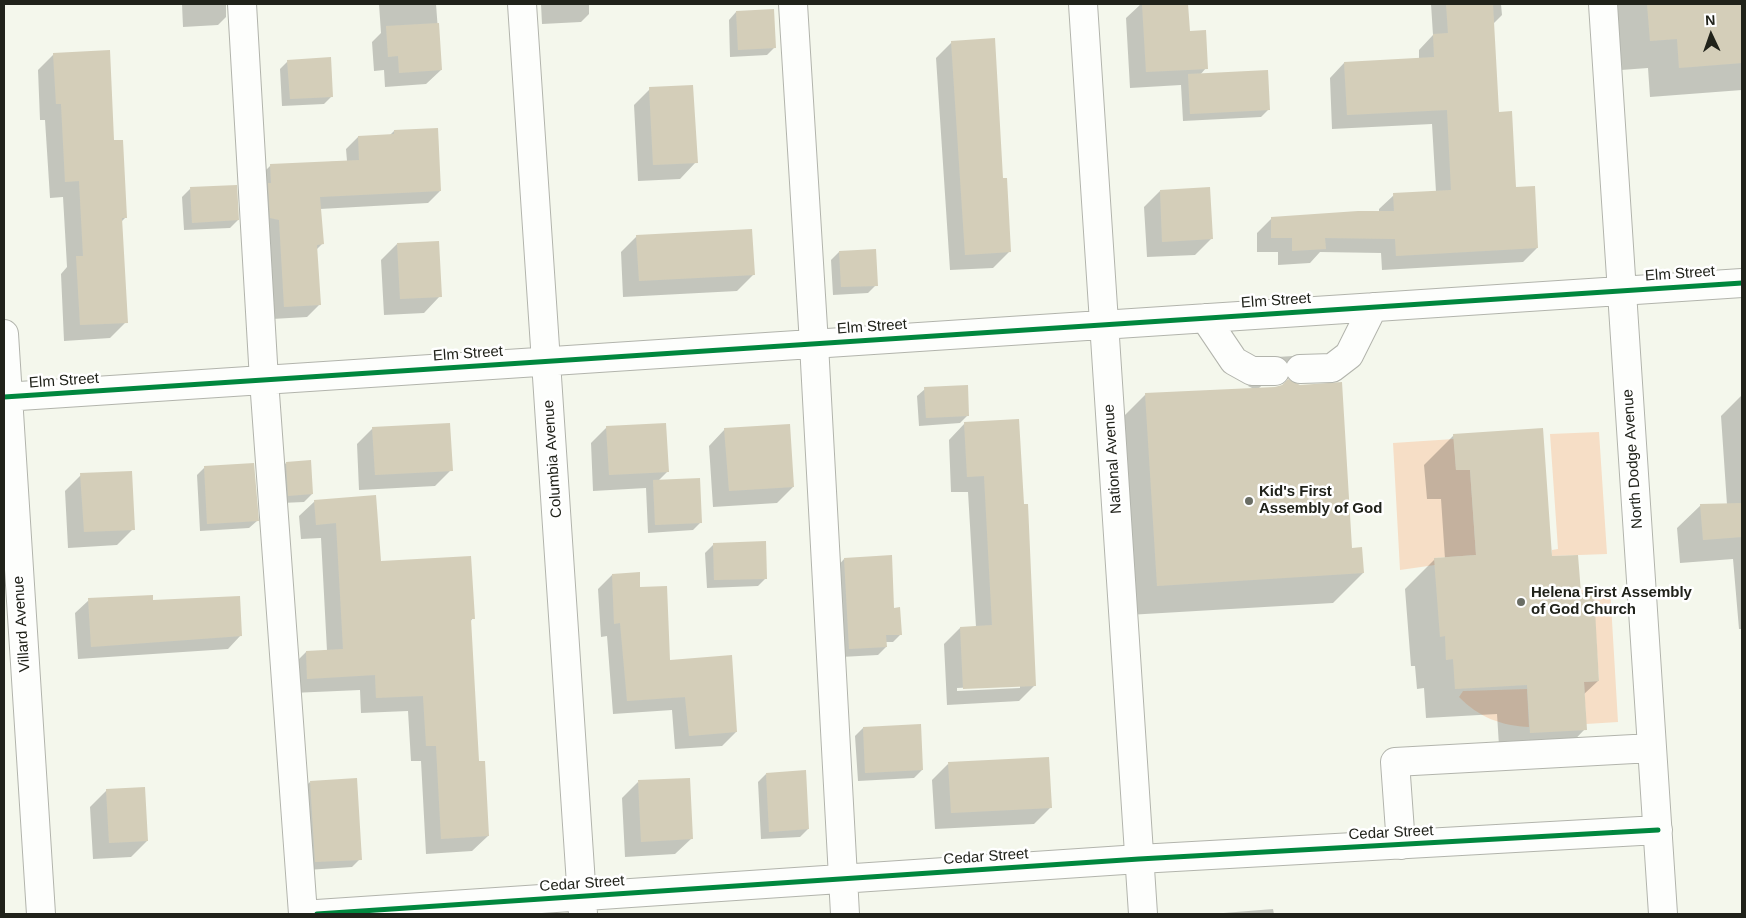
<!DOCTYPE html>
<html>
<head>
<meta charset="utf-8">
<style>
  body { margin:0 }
  #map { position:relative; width:1746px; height:918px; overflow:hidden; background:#f4f7ec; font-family:Arial,sans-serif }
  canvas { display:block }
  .frame { position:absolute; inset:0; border:5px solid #20221a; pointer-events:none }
  .north { position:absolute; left:1686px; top:10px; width:50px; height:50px; -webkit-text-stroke:4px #fff; paint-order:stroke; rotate:357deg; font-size:14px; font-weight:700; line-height:20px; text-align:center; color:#20221a }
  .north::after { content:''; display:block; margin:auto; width:18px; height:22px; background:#20221a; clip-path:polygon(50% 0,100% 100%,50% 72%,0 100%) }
</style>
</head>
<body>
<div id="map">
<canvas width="1746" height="918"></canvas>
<div class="frame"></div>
<div class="north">N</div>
</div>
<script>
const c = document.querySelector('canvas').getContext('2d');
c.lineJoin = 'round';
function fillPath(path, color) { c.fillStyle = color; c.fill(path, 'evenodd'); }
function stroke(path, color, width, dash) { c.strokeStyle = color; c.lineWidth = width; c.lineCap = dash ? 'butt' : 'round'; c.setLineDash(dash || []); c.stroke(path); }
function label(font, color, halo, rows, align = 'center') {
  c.font = font + ' Arial,sans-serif'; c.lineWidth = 5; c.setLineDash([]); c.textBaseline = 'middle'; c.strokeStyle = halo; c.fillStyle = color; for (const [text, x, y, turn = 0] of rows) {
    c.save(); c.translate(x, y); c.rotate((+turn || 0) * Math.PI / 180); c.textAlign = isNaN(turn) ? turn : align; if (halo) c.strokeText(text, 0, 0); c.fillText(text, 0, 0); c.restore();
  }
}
fillPath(new Path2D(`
  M 1599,432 L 1607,554 L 1552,556 L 1552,550 L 1558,549 L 1550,434 Z
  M 1454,439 L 1456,470 L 1470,470 L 1476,555 L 1435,558 L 1435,565 L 1400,570 L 1393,443 Z
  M 1610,587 L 1618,722 L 1586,724 L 1584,682 L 1599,681 L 1593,592 L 1568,594 L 1581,590 Z
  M 1527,689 L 1529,727 C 1502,726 1478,717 1459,697 L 1463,691 Z`), '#f6dec6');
fillPath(new Path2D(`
  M 182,4 L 226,4 L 226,17 L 218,25 L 183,27 Z
  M 379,4 L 436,4 L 441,70 L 426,84 L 385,87 L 384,70 L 374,71 L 372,42 L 381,33 Z
  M 541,4 L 589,4 L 589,14 L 581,22 L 542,24 Z
  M 1141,4 L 1187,4 L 1188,33 L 1206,68 L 1200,75 L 1269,109 L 1261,117 L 1183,121 L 1181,85 L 1130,88 L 1126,18 Z
  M 1349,4 L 1380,4 L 1349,5 Z
  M 1431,4 L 1501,4 L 1502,15 L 1493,24 L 1498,113 L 1515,188 L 1537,248 L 1523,262 L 1382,270 L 1381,253 L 1320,252 L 1310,263 L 1278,265 L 1278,252 L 1257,252 L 1257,233 L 1272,218 L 1379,212 L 1379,209 L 1394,195 L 1436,192 L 1432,124 L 1332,129 L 1330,78 L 1344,63 L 1419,59 L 1419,50 L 1433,35 Z
  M 1616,4 L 1742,4 L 1742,90 L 1650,97 L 1648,68 L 1621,70 Z
  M 736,12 L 775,47 L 767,55 L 730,57 L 729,20 Z
  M 952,42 L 1001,179 L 1009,252 L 993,268 L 950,270 L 936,58 Z
  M 54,54 L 113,142 L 126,217 L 121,222 L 126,322 L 110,338 L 64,341 L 61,274 L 67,267 L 63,197 L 50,198 L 45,120 L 40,120 L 38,70 Z
  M 288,61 L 332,96 L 324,104 L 282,106 L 280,69 Z
  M 650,89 L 696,162 L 680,179 L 638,181 L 634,105 Z
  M 394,131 L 440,191 L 428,203 L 320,209 L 323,243 L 316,250 L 319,305 L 307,317 L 272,319 L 258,178 L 271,165 L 347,161 L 346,149 L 358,137 L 390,135 Z
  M 190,189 L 238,220 L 230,228 L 184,230 L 182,197 Z
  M 1160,191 L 1211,239 L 1195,255 L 1147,257 L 1144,207 Z
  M 637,236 L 753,275 L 737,291 L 623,297 L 621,252 Z
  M 397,244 L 440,296 L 424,313 L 384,315 L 381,260 Z
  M 839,252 L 876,285 L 868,293 L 833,295 L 831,260 Z
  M 1293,356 L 1258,389 L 1363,573 L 1333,603 L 1128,615 L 1116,424 L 1146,394 L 1254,389 L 1248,386 L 1277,357 Z
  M 925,389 L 968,415 L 960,423 L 919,426 L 917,396 Z
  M 1742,395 L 1742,629 L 1739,629 L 1733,559 L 1680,563 L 1677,528 L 1701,505 L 1727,505 L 1721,416 Z
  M 1018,421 L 1035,685 L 1019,701 L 947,705 L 944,644 L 960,628 L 976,627 L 968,492 L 951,492 L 949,440 L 965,423 ZM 1020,685 L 1020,688 L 957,691 L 957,688 Z
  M 607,427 L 668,471 L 658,481 L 701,522 L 693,530 L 648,533 L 646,488 L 593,491 L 591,443 Z
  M 373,428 L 451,470 L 435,486 L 359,490 L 357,444 Z
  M 725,429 L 793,487 L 777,503 L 713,507 L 709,446 Z
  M 1454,435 L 1580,594 L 1598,681 L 1583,695 L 1585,729 L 1556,759 L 1500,762 L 1497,714 L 1426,718 L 1424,688 L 1417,689 L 1415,666 L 1411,666 L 1405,589 L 1435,559 L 1445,559 L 1441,499 L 1427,499 L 1424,465 Z
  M 286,463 L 312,494 L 304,502 L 281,503 L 278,471 Z
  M 205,467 L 257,521 L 249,528 L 200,531 L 197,475 Z
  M 81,475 L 133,529 L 117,545 L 68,548 L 65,491 Z
  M 315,501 L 379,562 L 473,618 L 470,622 L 478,762 L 488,836 L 472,851 L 426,854 L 421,761 L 411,761 L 408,711 L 361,713 L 360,690 L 292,693 L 291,667 L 306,652 L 327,651 L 321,538 L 301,539 L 299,516 Z
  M 713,545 L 766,578 L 758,586 L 707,588 L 705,553 Z
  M 844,559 L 893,609 L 901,634 L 893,642 L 885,642 L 886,647 L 878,655 L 841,657 L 837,567 Z
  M 612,575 L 639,589 L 669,661 L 736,732 L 722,746 L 675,749 L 672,710 L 613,714 L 607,636 L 601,637 L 598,589 Z
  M 89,600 L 152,602 L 241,635 L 228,649 L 78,659 L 75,613 Z
  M 863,728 L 922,770 L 914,778 L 858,781 L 855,736 Z
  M 948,764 L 1050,808 L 1034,824 L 935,829 L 932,780 Z
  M 766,774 L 808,829 L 800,837 L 761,839 L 758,782 Z
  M 310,782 L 360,859 L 352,867 L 307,870 L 302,790 Z
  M 638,782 L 692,838 L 675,854 L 625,857 L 622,798 Z
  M 107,790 L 147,841 L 131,857 L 93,859 L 90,807 Z
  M 1273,909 L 1274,914 L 1211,914 Z`), '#0003');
fillPath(new Path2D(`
  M 1142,4 L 1188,4 L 1190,31 L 1206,30 L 1208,69 L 1146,72 Z
  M 1446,4 L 1493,4 L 1499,112 L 1512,111 L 1516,187 L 1535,186 L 1538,248 L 1396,256 L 1395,239 L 1325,238 L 1326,249 L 1292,251 L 1292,238 L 1271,238 L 1271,217 L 1358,211 L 1394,211 L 1393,193 L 1451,190 L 1447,110 L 1347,115 L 1344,62 L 1434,57 L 1433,34 L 1448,33 Z
  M 1647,4 L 1742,4 L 1742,63 L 1679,68 L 1677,39 L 1650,41 Z
  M 774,9 L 776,48 L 738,50 L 736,11 Z
  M 439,23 L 442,70 L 399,73 L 398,56 L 388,57 L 386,26 Z
  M 995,38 L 1003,178 L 1007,178 L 1011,252 L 965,255 L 951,41 Z
  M 110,50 L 114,140 L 123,140 L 127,218 L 122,218 L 128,323 L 80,325 L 76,256 L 83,256 L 79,181 L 65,182 L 61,104 L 56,104 L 53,53 Z
  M 331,57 L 333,97 L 290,99 L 287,60 Z
  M 1268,70 L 1270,110 L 1190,114 L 1188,74 Z
  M 693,85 L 698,163 L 653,165 L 649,87 Z
  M 438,128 L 441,191 L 320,197 L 324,244 L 317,245 L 321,305 L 284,307 L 279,220 L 270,218 L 268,183 L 271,183 L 270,164 L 359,160 L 358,136 L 394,134 L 394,130 Z
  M 237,185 L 239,220 L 192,223 L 190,187 Z
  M 1210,187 L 1213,239 L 1162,242 L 1160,190 Z
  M 752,229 L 755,275 L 639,281 L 636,235 Z
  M 439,241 L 442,297 L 400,299 L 397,243 Z
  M 876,249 L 878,286 L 841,287 L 839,251 Z
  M 1288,379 L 1300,385 L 1342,382 L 1352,548 L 1362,547 L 1364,573 L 1157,586 L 1145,393 L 1275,387 L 1282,385 Z
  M 968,385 L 969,416 L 926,418 L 924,387 Z
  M 1019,419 L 1024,504 L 1028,504 L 1036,686 L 963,689 L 960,627 L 992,625 L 984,476 L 967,477 L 964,422 Z
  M 450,423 L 453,471 L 375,475 L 372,427 Z
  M 666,423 L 669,472 L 609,475 L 606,426 Z
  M 790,424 L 794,487 L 729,491 L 724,428 Z
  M 1543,428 L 1552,556 L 1578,555 L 1581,593 L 1594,592 L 1599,681 L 1584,682 L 1587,730 L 1530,733 L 1527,685 L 1455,689 L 1453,659 L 1446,660 L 1445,636 L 1440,637 L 1434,558 L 1476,555 L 1470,470 L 1456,470 L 1453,434 Z
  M 311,460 L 313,494 L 288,496 L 286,462 Z
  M 254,463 L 259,521 L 207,524 L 204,466 Z
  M 132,471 L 135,530 L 84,532 L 80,473 Z
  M 700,478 L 702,523 L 655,525 L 653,480 Z
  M 376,495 L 381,561 L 471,556 L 475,619 L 471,619 L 479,761 L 485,761 L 489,836 L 441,839 L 436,746 L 426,746 L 423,696 L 376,698 L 375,675 L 307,679 L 306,651 L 343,649 L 336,523 L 316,525 L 314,500 Z
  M 1742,503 L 1742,537 L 1703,540 L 1700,504 Z
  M 766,541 L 767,579 L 714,580 L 713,543 Z
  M 892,555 L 894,608 L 900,607 L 902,635 L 886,635 L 887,647 L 849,649 L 844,558 Z
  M 640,572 L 640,587 L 667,586 L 670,660 L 732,655 L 737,732 L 689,736 L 685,697 L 627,701 L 620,623 L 614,624 L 612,574 Z
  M 153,595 L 153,600 L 240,596 L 242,636 L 91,647 L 88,598 Z
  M 921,724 L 923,770 L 865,773 L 863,727 Z
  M 1049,757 L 1052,808 L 951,813 L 948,762 Z
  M 806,770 L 809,829 L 769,832 L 766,773 Z
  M 357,778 L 362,860 L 315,862 L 310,781 Z
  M 690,778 L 693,839 L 641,842 L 638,780 Z
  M 145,787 L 148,841 L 109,843 L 106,789 Z`), '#d4ceb9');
const minor = new Path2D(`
  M 242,4 L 264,380 L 303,914
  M 522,4 L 583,914
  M 793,4 L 814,344 L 845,914
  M 1083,4 L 1143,914
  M 1603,4 L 1663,914
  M 1205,318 L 1234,361 L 1252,371 L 1275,371
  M 4,334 L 41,914
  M 1300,369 L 1332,368 L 1349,355 L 1373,307
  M 4,397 L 1742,283
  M 1401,845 L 1395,762 L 1652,748
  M 317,914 L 1139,859 L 1658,830`);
stroke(minor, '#b2b4ac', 30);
stroke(minor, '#fdfefc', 28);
stroke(new Path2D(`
  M 4,397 L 1742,283
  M 317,914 L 1139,859 L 1658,830`), '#00873e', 5);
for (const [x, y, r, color] of [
  [1249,501,5,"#6a6d64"],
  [1521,602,5,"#6a6d64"]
]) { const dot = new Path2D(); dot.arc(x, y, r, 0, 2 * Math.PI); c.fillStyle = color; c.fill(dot); stroke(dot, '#fff', 2); }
label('15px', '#20221a', '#fff', [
  ["Elm Street",1680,274,-4],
  ["Elm Street",1276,301,-4],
  ["Elm Street",872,327,-4],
  ["Elm Street",468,354,-4],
  ["Elm Street",64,381,-4],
  ["Columbia Avenue",553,459,-94],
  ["National Avenue",1113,459,-94],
  ["North Dodge Avenue",1633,459,-94],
  ["Villard Avenue",22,624,-94],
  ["Cedar Street",1391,833,-3],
  ["Cedar Street",986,857,-4],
  ["Cedar Street",582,884,-4]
]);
label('bold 15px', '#20221a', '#fff', [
  ["Kid's First",1259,492],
  ["Assembly of God",1259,509],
  ["Helena First Assembly",1531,593],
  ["of God Church",1531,610]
], 'left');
</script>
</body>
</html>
